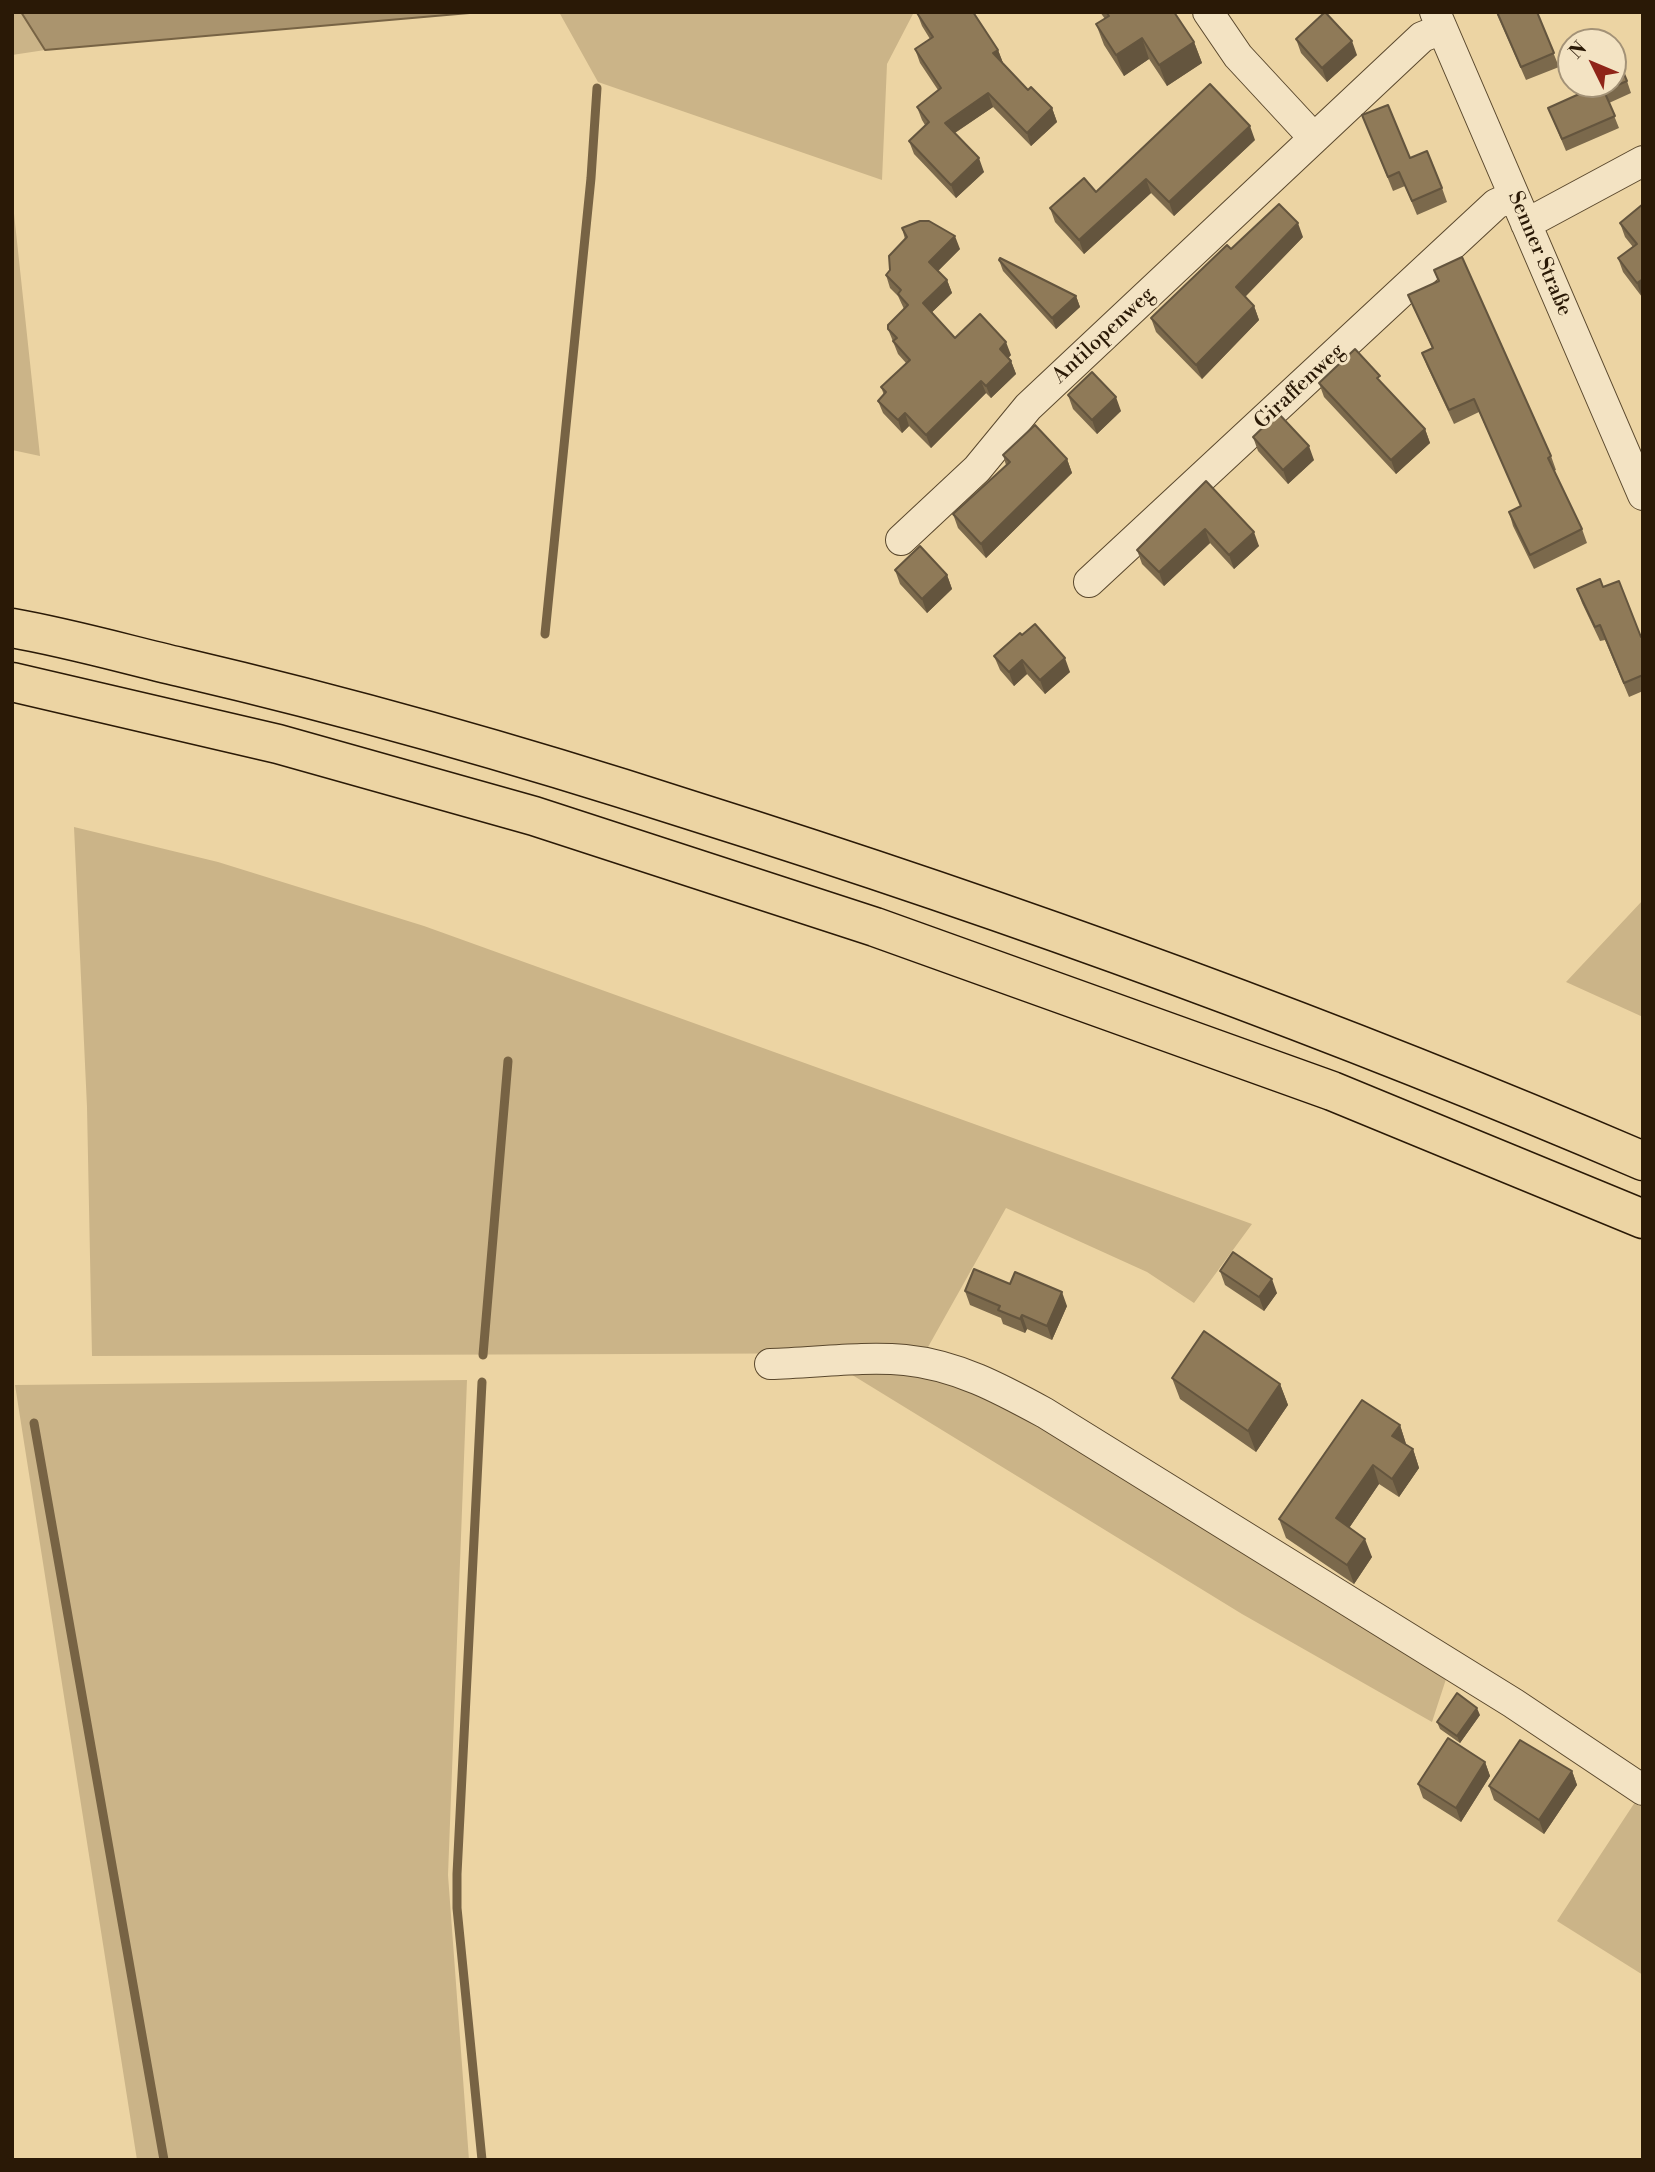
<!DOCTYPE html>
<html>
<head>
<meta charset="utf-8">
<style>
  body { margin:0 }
  #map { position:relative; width:1655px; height:2172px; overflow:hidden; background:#ecd4a3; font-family:"Libre Bodoni",serif }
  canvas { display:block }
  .frame { position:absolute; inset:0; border:14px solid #2a1906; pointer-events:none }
  .north { position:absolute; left:1557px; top:28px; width:70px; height:70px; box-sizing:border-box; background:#f3e3c3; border:2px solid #a39277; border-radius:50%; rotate:313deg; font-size:19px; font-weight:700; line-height:28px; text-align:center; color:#2a1906 }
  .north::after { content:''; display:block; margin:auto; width:24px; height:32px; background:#8f2418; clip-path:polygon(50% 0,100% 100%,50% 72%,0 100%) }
</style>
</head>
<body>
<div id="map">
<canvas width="1655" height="2172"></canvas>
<div class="frame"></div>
<div class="north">N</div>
</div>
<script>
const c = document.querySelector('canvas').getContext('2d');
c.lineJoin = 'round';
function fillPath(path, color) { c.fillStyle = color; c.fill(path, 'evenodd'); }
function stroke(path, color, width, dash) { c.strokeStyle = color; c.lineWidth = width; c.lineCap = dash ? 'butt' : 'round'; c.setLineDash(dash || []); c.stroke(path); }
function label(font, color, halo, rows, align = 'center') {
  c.font = font + ' "Libre Bodoni",serif'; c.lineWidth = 6; c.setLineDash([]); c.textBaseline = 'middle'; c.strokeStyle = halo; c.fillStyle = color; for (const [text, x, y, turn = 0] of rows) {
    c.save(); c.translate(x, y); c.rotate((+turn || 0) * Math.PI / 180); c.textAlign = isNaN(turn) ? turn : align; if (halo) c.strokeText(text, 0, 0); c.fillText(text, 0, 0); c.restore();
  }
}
fillPath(new Path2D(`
  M 12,12 L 21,12 L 45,50 L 12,55 Z
  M 559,12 L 914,12 L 887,64 L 882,180 L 598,82 Z
  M 12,195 L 40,456 L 12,450 Z
  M 74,827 L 218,862 L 424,926 L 1252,1224 L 1194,1303 L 1147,1272 L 1006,1208 L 923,1356 L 906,1353 L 92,1356 L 87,1107 Z
  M 1643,900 L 1643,1017 L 1566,982 Z
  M 906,1369 L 983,1389 L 1448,1673 L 1432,1722 L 1242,1614 L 849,1373 Z
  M 467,1380 L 448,1875 L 469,2160 L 137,2160 L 15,1385 Z
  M 1639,1796 L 1643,1799 L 1643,1975 L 1557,1921 Z`), '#cbb488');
const water = new Path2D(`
  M 21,12 L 481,12 L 45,50 Z`);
fillPath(water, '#aa946e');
stroke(water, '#776344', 2);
stroke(new Path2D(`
  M 545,634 L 591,178 L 597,88
  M 483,1355 L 508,1061
  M 34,1423 L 164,2160
  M 482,2160 L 457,1908 L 457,1874 L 482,1382`), '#776344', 9);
const minor = new Path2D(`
  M 1208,12 L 1238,56 L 1313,137
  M 1435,12 L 1643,495
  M 1526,224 L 1643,161
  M 901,540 L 977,469 L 1028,407 L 1422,37 L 1442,29
  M 1089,582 L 1496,204 L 1514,196
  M 770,1364 C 813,1363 863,1356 905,1360 C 957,1365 1001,1389 1045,1413 L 1513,1703 L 1643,1790`);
const highway = new Path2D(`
  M 12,628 C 69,638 125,654 180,667 C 351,707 520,755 687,809 C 1011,911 1330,1027 1643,1161
  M 12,682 L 278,744 L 534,816 L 875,927 L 1332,1091 L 1643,1219`);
stroke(minor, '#5a482d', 32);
stroke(highway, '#2a1906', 41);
stroke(minor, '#f3e3c3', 30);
stroke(highway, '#ecd4a3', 38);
fillPath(new Path2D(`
  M 1100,12 L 1174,12 L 1194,42 L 1202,63 L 1167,86 L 1149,59 L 1124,76 L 1104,45 L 1096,24 L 1105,19 Z
  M 1496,12 L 1537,12 L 1559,67 L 1526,80 Z
  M 917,13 L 998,50 L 1003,63 L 1028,90 L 1052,108 L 1057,122 L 1031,146 L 993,107 L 955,133 L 984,172 L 956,198 L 914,154 L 909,141 L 925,125 L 922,120 L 917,107 L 938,90 L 920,63 L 915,49 L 930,39 L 922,26 Z
  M 1296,39 L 1357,55 L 1327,82 L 1301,53 Z
  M 1627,81 L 1631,93 L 1609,103 L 1619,128 L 1566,151 L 1548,108 L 1596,87 L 1595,84 L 1613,84 Z
  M 1362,115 L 1442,188 L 1447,202 L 1417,215 L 1405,186 L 1393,191 Z
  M 1255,140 L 1174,216 L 1151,193 L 1084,254 L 1055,222 L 1050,208 L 1096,192 Z
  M 1643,204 L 1642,297 L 1623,272 L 1618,258 L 1633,247 L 1625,237 L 1620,223 Z
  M 902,228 L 960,249 L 938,271 L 947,280 L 952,293 L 932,312 L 955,338 L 1011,355 L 1008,358 L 1011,361 L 1016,374 L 991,398 L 986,393 L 931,448 L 909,426 L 902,433 L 883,413 L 878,401 L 884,395 L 881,387 L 906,363 L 898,354 L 888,329 L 904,309 L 898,296 L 890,288 L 886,275 L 890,270 L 905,239 Z
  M 1303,237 L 1245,297 L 1254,306 L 1259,320 L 1202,379 L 1156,332 L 1151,318 L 1231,249 Z
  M 999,260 L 1076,296 L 1080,307 L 1056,329 L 1003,271 Z
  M 1434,270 L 1551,456 L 1556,470 L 1554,471 L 1582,529 L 1587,543 L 1534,569 L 1513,526 L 1509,512 L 1521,506 L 1479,412 L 1454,424 L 1427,366 L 1422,353 L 1432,348 L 1408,295 L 1438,281 Z
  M 1319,383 L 1383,384 L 1425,429 L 1430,443 L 1396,474 L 1324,397 Z
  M 1068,395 L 1121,411 L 1097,434 L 1073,409 Z
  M 1253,437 L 1314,460 L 1288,484 L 1258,451 Z
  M 1003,455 L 1067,459 L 1072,473 L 986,558 L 958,528 L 953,514 L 1006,465 Z
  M 1206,481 L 1259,546 L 1234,569 L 1210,543 L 1164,586 L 1142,564 L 1137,550 Z
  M 895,570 L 947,575 L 952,589 L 927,613 L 900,584 Z
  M 1603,587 L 1641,637 L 1643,637 L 1643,691 L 1629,697 L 1605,640 L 1600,641 L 1582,603 L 1577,589 Z
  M 1020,633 L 1070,672 L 1045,694 L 1027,674 L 1014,686 L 1000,670 L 994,656 Z
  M 1220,1271 L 1277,1293 L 1264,1311 L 1225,1285 Z
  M 965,1291 L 1067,1306 L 1052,1340 L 1027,1329 L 1025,1333 L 1003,1324 L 1001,1318 L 970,1305 Z
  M 1172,1378 L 1280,1384 L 1288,1405 L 1256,1452 L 1180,1399 Z
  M 1400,1425 L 1406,1444 L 1406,1445 L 1413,1449 L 1419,1468 L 1399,1497 L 1379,1484 L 1349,1528 L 1372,1557 L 1354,1584 L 1286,1538 L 1279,1519 Z
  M 1480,1715 L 1460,1743 L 1440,1729 L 1437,1722 Z
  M 1485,1762 L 1490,1776 L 1461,1822 L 1423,1798 L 1418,1784 Z
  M 1572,1771 L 1577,1785 L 1544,1834 L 1494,1800 L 1489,1786 Z`), '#7b694c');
fillPath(new Path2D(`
  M 1142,38 L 1149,59 L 1124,76 L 1116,55 Z
  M 1352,41 L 1357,55 L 1327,82 L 1322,68 Z
  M 1194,42 L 1202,63 L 1167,86 L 1159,65 Z
  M 998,50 L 1003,63 L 993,53 Z
  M 988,93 L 993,107 L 950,136 L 945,123 Z
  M 1052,108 L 1057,122 L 1031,146 L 1027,133 Z
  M 1250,126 L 1255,140 L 1174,216 L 1169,202 Z
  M 979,158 L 984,172 L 956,198 L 951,185 Z
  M 1146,179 L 1151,193 L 1084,254 L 1079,240 Z
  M 1298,223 L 1303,237 L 1241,301 L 1236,287 Z
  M 955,236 L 960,249 L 934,275 L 929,262 Z
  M 1643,279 L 1643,297 L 1642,297 L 1637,283 Z
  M 947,280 L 952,293 L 928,316 L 923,303 Z
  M 1076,296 L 1080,307 L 1056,329 L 1052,318 Z
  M 1254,306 L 1259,320 L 1202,379 L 1196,365 Z
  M 1006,342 L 1011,355 L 1004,362 L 1000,349 Z
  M 1011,361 L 1016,374 L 991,398 L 986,386 Z
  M 981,381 L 986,393 L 931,448 L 926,435 Z
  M 1116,397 L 1121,411 L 1097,434 L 1092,420 Z
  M 905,413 L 909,426 L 902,433 L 898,420 Z
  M 1425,429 L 1430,443 L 1396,474 L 1391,460 Z
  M 1309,446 L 1314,460 L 1288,484 L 1283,470 Z
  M 1067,459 L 1072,473 L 986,558 L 981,544 Z
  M 1205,529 L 1210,543 L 1164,586 L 1159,572 Z
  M 1254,532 L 1259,546 L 1234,569 L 1229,555 Z
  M 947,575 L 952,589 L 927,613 L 922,599 Z
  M 1065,658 L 1070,672 L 1045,694 L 1040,680 Z
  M 1022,660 L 1027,674 L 1014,686 L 1009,672 Z
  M 1272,1279 L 1277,1293 L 1264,1311 L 1259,1297 Z
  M 1062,1292 L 1067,1306 L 1052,1340 L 1047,1326 Z
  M 1022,1315 L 1027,1329 L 1025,1333 L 1020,1319 Z
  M 1280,1384 L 1288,1405 L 1256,1452 L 1248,1431 Z
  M 1400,1425 L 1406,1444 L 1399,1454 L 1392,1436 Z
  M 1413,1449 L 1419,1468 L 1399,1497 L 1392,1479 Z
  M 1373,1465 L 1379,1484 L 1343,1537 L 1336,1518 Z
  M 1365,1539 L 1372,1557 L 1354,1584 L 1347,1565 Z
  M 1477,1708 L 1480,1715 L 1460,1743 L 1457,1736 Z
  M 1485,1762 L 1490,1776 L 1461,1822 L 1456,1808 Z
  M 1572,1771 L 1577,1785 L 1544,1834 L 1539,1820 Z`), '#64553e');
const building = new Path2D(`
  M 918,12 L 973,12 L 998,50 L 993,53 L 1028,90 L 1031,87 L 1052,108 L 1027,133 L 988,93 L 945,123 L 979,158 L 951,185 L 909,141 L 929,122 L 917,107 L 941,88 L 915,49 L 933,37 L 917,13 Z
  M 1106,12 L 1174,12 L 1194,42 L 1159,65 L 1142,38 L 1116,55 L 1096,24 L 1109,16 Z
  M 1325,12 L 1352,41 L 1322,68 L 1296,39 Z
  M 1497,12 L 1537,12 L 1554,53 L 1521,67 Z
  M 1616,55 L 1627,81 L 1604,91 L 1615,116 L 1562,139 L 1548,108 L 1597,86 L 1596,84 L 1613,84 L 1613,57 Z
  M 1210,84 L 1250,126 L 1169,202 L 1146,179 L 1079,240 L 1050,208 L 1084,178 L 1096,192 Z
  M 1388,105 L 1410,158 L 1427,151 L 1442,188 L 1412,201 L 1399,172 L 1388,177 L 1362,115 Z
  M 1279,204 L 1298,223 L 1236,287 L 1254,306 L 1196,365 L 1151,318 L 1227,245 L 1231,249 Z
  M 1643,204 L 1643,279 L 1637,283 L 1618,258 L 1637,244 L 1620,223 Z
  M 920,221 L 929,221 L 955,236 L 929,262 L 947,280 L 923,303 L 955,338 L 980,314 L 1006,342 L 1000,349 L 1011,361 L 986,386 L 981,381 L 926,435 L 905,413 L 898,420 L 878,401 L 886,392 L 881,387 L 910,360 L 893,341 L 897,338 L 888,329 L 888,325 L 908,305 L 898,294 L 901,290 L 886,275 L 890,270 L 889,256 L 907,237 L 902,228 Z
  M 1462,257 L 1551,456 L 1548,458 L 1582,529 L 1530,555 L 1509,512 L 1521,506 L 1474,399 L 1449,410 L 1422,353 L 1433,348 L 1408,295 L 1439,281 L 1434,270 Z
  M 1000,258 L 1076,296 L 1052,318 L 999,260 Z
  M 1355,349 L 1380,376 L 1377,378 L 1425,429 L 1391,460 L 1319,383 Z
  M 1092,372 L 1116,397 L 1092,420 L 1068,395 Z
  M 1278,413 L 1309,446 L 1283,470 L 1253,437 Z
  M 1035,425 L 1067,459 L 981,544 L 953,514 L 1010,462 L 1003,455 Z
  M 1206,481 L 1254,532 L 1229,555 L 1205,529 L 1159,572 L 1137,550 Z
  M 920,546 L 947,575 L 922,599 L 895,570 Z
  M 1600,579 L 1603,587 L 1619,581 L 1641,637 L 1643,637 L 1643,675 L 1624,683 L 1600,625 L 1595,627 L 1577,589 Z
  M 1035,624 L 1065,658 L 1040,680 L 1022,660 L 1009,672 L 994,656 L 1020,633 L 1022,635 Z
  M 1233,1252 L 1272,1279 L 1259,1297 L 1220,1271 Z
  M 974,1269 L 1010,1284 L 1015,1272 L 1062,1292 L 1047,1326 L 1022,1315 L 1020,1319 L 998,1310 L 1000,1306 L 965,1291 Z
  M 1204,1331 L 1280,1384 L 1248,1431 L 1172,1378 Z
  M 1362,1400 L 1400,1425 L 1392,1436 L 1413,1449 L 1392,1479 L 1373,1465 L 1336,1518 L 1365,1539 L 1347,1565 L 1279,1519 Z
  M 1457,1693 L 1477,1708 L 1457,1736 L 1437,1722 Z
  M 1448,1738 L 1485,1762 L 1456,1808 L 1418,1784 Z
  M 1520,1740 L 1572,1771 L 1539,1820 L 1489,1786 Z`);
fillPath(building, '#8f7a58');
stroke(building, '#64553e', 2);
label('21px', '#2a1906', '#f3e3c3', [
  ["Senner Straße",1539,254,67],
  ["Antilopenweg",1104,336,-43],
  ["Giraffenweg",1300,387,-43]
]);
</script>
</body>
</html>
